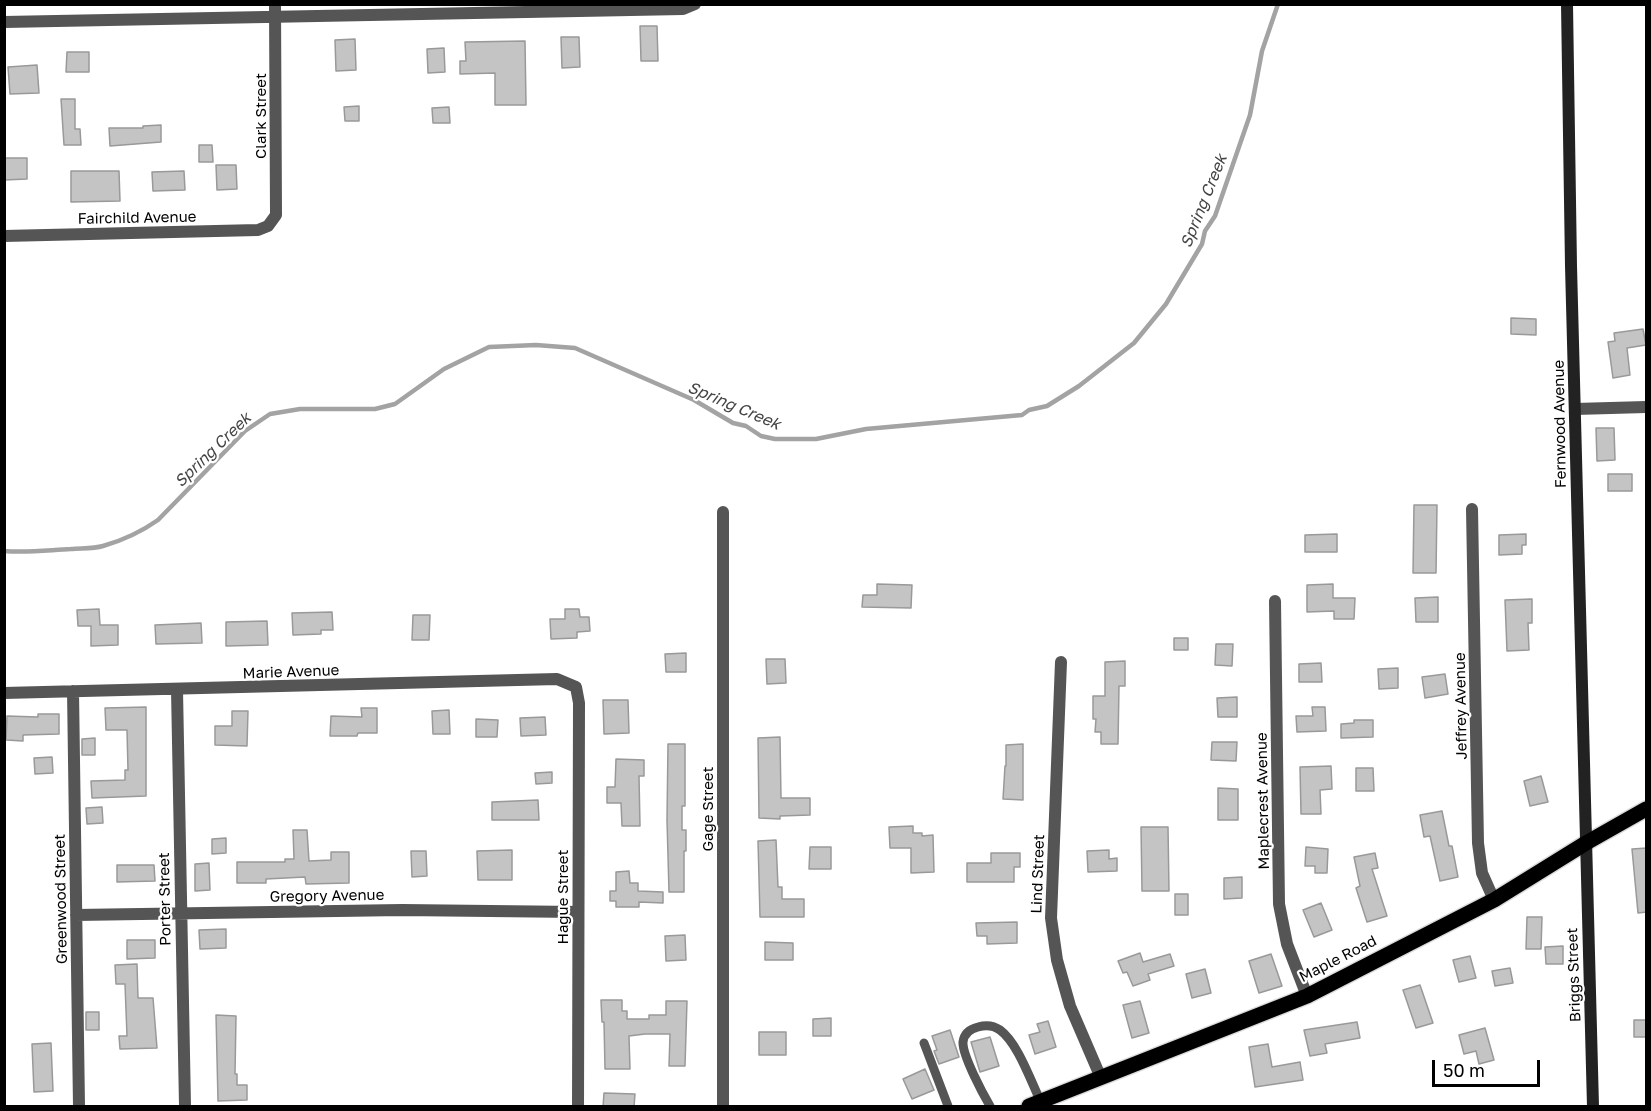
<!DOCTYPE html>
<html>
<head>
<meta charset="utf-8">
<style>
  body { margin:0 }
  #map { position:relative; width:1651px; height:1111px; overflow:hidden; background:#fff; font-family:"Golos Text",sans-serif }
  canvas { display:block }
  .frame { position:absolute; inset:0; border:6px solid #000; pointer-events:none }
  .scale { position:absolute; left:1432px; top:1060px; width:108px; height:27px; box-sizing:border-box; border:3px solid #000; border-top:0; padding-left:8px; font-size:18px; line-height:21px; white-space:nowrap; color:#000; -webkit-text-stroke:4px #fff; paint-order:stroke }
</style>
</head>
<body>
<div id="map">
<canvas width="1651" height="1111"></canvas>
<div class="frame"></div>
<div class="scale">50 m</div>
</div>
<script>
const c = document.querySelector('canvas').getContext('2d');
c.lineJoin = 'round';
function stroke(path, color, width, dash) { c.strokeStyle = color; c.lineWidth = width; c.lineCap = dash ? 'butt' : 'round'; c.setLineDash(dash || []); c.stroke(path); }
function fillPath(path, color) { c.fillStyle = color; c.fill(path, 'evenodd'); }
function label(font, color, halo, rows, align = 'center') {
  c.font = font + ' "Golos Text",sans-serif'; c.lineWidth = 4.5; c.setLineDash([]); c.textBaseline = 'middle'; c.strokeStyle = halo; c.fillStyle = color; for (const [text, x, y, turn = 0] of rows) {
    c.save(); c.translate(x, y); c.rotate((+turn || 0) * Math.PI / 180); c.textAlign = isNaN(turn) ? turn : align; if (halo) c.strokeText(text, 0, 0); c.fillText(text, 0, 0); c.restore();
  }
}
stroke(new Path2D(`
  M 4,551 C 27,553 49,550 71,549 C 81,548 93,549 103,546 C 124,540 141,532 158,520 L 245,431 L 270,414 L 300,409 L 375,409 L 395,404 L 444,369 L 489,347 L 536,345 L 575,348 L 694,400 L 733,423 L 746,426 L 761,436 L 775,439 L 816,439 L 866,429 L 1022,415 L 1029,410 L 1047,406 L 1079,386 L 1134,343 L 1166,304 L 1202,244 L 1205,231 L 1215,216 L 1250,115 L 1262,51 L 1278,4`), '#a3a3a3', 4.5);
const building = new Path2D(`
  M 640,26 L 657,26 L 658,61 L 641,61 Z
  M 561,37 L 579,37 L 580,67 L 562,68 Z
  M 355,39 L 356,70 L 336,71 L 335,40 Z
  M 525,41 L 526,105 L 495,105 L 495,73 L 460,74 L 460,61 L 466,61 L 465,42 Z
  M 444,48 L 445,72 L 428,73 L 427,49 Z
  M 67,52 L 89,52 L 89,72 L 66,72 Z
  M 37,65 L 39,93 L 10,94 L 8,67 Z
  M 61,99 L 75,99 L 75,129 L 80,129 L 81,145 L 64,145 Z
  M 359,106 L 359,121 L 345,121 L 344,107 Z
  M 449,107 L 450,123 L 433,123 L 432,108 Z
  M 161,125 L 161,142 L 110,146 L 109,128 L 143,128 L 143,126 Z
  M 199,145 L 212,145 L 213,162 L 199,162 Z
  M 4,158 L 27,158 L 27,179 L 4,180 Z
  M 216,165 L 236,165 L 237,189 L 217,190 Z
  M 71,171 L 119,171 L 120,201 L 71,202 Z
  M 184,171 L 185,190 L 153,191 L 152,172 Z
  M 1511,318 L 1536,319 L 1536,335 L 1511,334 Z
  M 1643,329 L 1646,345 L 1627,348 L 1630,375 L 1613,378 L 1608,342 L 1615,341 L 1614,333 Z
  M 1596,428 L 1614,428 L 1615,460 L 1597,461 Z
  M 1608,474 L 1632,474 L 1632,491 L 1608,491 Z
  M 1414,505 L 1437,505 L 1436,573 L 1413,573 Z
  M 1337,534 L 1337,552 L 1305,552 L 1305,535 Z
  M 1526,534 L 1526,545 L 1522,545 L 1522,554 L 1499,555 L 1499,535 Z
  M 877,584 L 912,585 L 911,608 L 862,607 L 863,595 L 877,595 Z
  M 1333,584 L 1333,598 L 1355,598 L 1354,619 L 1334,619 L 1334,611 L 1307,612 L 1307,585 Z
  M 1438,597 L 1438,622 L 1416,622 L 1415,598 Z
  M 1532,599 L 1532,623 L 1528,623 L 1529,650 L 1507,651 L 1505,600 Z
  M 99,609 L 100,625 L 118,625 L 118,645 L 91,646 L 91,626 L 78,626 L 77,610 Z
  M 565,609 L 579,609 L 580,617 L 589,617 L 590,631 L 577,632 L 577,638 L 551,639 L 550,619 L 565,619 Z
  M 332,612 L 333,630 L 321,630 L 321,634 L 293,635 L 292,613 Z
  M 413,615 L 430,615 L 429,640 L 412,640 Z
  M 267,621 L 268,645 L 226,646 L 226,622 Z
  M 201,623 L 202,643 L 156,644 L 155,625 Z
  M 1174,638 L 1188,638 L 1188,650 L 1174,650 Z
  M 1216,644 L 1233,644 L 1232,666 L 1215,665 Z
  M 686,653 L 686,672 L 666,672 L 665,654 Z
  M 766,659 L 785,659 L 786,683 L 767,684 Z
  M 1125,661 L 1125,686 L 1119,686 L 1118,744 L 1101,744 L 1101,732 L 1095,732 L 1096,719 L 1093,719 L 1093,696 L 1105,696 L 1105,662 Z
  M 1321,663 L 1322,682 L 1299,682 L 1299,664 Z
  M 1398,668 L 1398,688 L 1379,689 L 1378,669 Z
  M 1445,674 L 1448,694 L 1425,698 L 1422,677 Z
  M 1237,697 L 1237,717 L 1218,717 L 1217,698 Z
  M 603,700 L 628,700 L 629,733 L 604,734 Z
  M 146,707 L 146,796 L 92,798 L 91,781 L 125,780 L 125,770 L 128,770 L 127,730 L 106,730 L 105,708 Z
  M 1312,707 L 1325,707 L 1326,731 L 1297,732 L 1296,716 L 1313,716 Z
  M 361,708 L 377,708 L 377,733 L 358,733 L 357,736 L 330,736 L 331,716 L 362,717 Z
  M 449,710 L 450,734 L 433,734 L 432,711 Z
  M 232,711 L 248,711 L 247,746 L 215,745 L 215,726 L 232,726 Z
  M 38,714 L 59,714 L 59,734 L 23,735 L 23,741 L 6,740 L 7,716 L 38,717 Z
  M 545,717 L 546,735 L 521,736 L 520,718 Z
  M 476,719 L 498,720 L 497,737 L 476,737 Z
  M 1354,720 L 1373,720 L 1373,737 L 1341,738 L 1341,724 L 1354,723 Z
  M 780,737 L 781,798 L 810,798 L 810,815 L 780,816 L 780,819 L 759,818 L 758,738 Z
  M 95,738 L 95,755 L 82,755 L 82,739 Z
  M 1212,742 L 1237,742 L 1236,761 L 1211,760 Z
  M 668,744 L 685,744 L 685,806 L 682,806 L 682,830 L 686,830 L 686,851 L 684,851 L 684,892 L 669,892 L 667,820 Z
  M 1023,744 L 1023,800 L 1003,799 L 1005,766 L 1006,766 L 1006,745 Z
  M 52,757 L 53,773 L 35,774 L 34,758 Z
  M 616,759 L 644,760 L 644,776 L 639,776 L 640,826 L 622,826 L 621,803 L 607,803 L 607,787 L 615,787 Z
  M 1331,766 L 1332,789 L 1320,790 L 1321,814 L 1301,814 L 1300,767 Z
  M 1356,768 L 1373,768 L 1374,791 L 1356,791 Z
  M 552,772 L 552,783 L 536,784 L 535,773 Z
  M 1541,776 L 1548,802 L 1530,806 L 1524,781 Z
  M 1218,788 L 1238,789 L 1238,820 L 1218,820 Z
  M 538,800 L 539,820 L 492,820 L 492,802 Z
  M 102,807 L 103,823 L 87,824 L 86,808 Z
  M 1442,811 L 1449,846 L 1452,846 L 1458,877 L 1440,881 L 1430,836 L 1424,837 L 1420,815 Z
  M 913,826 L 913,833 L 922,833 L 922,836 L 933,835 L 934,872 L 911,873 L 911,848 L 890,848 L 889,827 Z
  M 1141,827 L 1168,827 L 1169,891 L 1142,891 Z
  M 293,830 L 307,830 L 309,861 L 331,860 L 331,852 L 349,852 L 349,883 L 306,884 L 305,877 L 266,879 L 266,883 L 237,883 L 237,862 L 285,862 L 285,859 L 294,859 Z
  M 226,838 L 226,853 L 212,854 L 212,839 Z
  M 776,840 L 778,887 L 782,887 L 782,899 L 804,899 L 804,917 L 760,917 L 758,841 Z
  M 810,847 L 831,847 L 831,869 L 809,869 Z
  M 1306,847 L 1328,849 L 1327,873 L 1315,873 L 1315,866 L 1305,866 Z
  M 1647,848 L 1647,912 L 1638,913 L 1632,849 Z
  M 512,850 L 512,880 L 478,880 L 477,851 Z
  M 1109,850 L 1109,859 L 1117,858 L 1117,871 L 1088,872 L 1087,851 Z
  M 411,851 L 426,851 L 427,876 L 412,877 Z
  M 991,853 L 1020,853 L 1020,867 L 1014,867 L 1014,882 L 967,882 L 967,863 L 991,863 Z
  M 1375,853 L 1378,868 L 1372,869 L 1387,916 L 1367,922 L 1356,888 L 1360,886 L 1354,857 Z
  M 209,863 L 210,890 L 195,891 L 195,864 Z
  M 117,865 L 154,865 L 155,881 L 117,882 Z
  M 629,871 L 630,883 L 638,883 L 638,891 L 663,892 L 663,903 L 639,902 L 639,907 L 616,907 L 616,901 L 610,901 L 610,891 L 616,891 L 616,872 Z
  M 1242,877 L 1242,898 L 1224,899 L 1224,878 Z
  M 1175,894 L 1188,894 L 1188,915 L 1175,915 Z
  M 1321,903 L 1332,930 L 1314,937 L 1303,910 Z
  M 1527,917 L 1542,917 L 1541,949 L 1526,949 Z
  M 1017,922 L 1017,943 L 987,944 L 987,936 L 977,936 L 976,923 Z
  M 226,929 L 226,948 L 200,949 L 199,930 Z
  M 685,935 L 686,960 L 666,961 L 665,936 Z
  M 127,940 L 155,940 L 155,958 L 127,959 Z
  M 765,942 L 793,943 L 793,960 L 765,960 Z
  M 1563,946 L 1563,964 L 1546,964 L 1545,947 Z
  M 1140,953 L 1143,962 L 1170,954 L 1174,966 L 1148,974 L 1150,980 L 1133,986 L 1127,972 L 1123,973 L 1118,961 Z
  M 1271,954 L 1282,986 L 1259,993 L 1249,961 Z
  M 1470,956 L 1476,978 L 1459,982 L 1453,960 Z
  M 137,964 L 138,998 L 153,998 L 157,1048 L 120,1049 L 119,1036 L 127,1036 L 125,984 L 116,984 L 115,965 Z
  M 1510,968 L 1513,983 L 1495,986 L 1492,971 Z
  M 1205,969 L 1211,993 L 1192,998 L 1186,974 Z
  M 1420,985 L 1433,1023 L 1416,1028 L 1403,990 Z
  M 601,1000 L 622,1000 L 622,1011 L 627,1011 L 627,1019 L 649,1019 L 649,1015 L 666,1015 L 666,1001 L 687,1001 L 685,1066 L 669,1066 L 670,1034 L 645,1034 L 629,1036 L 630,1069 L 605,1069 L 604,1022 L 602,1022 Z
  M 1140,1001 L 1149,1033 L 1132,1038 L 1123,1005 Z
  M 86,1012 L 99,1012 L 99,1030 L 86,1030 Z
  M 216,1015 L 236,1016 L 235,1074 L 237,1074 L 237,1085 L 247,1085 L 247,1100 L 218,1101 Z
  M 831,1018 L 831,1036 L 813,1036 L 813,1019 Z
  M 1634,1020 L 1647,1020 L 1647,1037 L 1634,1037 Z
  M 1048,1021 L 1056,1047 L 1035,1054 L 1029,1035 L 1040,1032 L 1037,1024 Z
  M 1357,1022 L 1360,1038 L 1325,1044 L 1327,1053 L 1310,1056 L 1304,1030 Z
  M 1485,1028 L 1494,1060 L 1479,1064 L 1476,1051 L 1464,1054 L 1459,1035 Z
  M 950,1030 L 959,1057 L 939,1064 L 934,1051 L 937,1050 L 932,1036 Z
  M 759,1032 L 786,1032 L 786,1055 L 759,1055 Z
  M 990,1037 L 999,1066 L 980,1072 L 971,1042 Z
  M 51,1043 L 53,1091 L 34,1092 L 32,1044 Z
  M 1268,1044 L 1272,1067 L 1300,1062 L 1303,1080 L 1255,1087 L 1249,1047 Z
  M 925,1069 L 934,1090 L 912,1099 L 903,1079 Z
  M 604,1093 L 635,1094 L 634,1107 L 603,1107 Z`);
fillPath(building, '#c4c4c4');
stroke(building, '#999', 1.5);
const primary = new Path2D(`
  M 1029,1106 L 1307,996 L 1494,900 L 1586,843 L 1646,809`);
stroke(primary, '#dbdbdb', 18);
stroke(new Path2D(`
  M 924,1043 L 948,1106
  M 990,1106 C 983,1094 962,1055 963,1042 C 964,1034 970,1029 978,1027 C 985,1025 993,1025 1000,1030 C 1018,1043 1031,1082 1041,1102`), '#555', 9);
stroke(new Path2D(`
  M 4,22 L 683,9 L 695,4
  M 4,236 L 258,230 L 268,226 L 276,215 L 275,4
  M 1575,409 L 1646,407
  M 1472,509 L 1478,843 L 1482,873 L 1494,900
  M 1275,601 L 1279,904 L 1287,944 L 1307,996
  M 1061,662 L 1051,918 L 1057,960 L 1070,1006 L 1101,1078
  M 177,690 L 185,1106
  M 73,691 L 79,1106
  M 4,693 L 557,679 L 576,687 L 579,703 L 578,1106
  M 76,915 L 402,910 L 578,912
  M 723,1106 L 723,512`), '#555', 12);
stroke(new Path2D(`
  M 1567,4 L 1571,266 L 1593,1106`), '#222', 12);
stroke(primary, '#000', 15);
label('15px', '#000', '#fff', [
  ["Clark Street",261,116,-90],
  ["Fairchild Avenue",137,218,-1],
  ["Fernwood Avenue",1560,424,-91],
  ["Marie Avenue",291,672,-2],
  ["Jeffrey Avenue",1461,706,-91],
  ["Maplecrest Avenue",1263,801,-91],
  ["Gage Street",708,809,-90],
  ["Lind Street",1038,874,-88],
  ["Gregory Avenue",327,896,-1],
  ["Hague Street",563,897,-90],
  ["Greenwood Street",61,899,-91],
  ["Porter Street",165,899,-91],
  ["Maple Road",1338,959,-27],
  ["Briggs Street",1574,975,-92]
]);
label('italic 16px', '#444', '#fff', [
  ["Spring Creek",1204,201,-68],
  ["Spring Creek",734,406,23],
  ["Spring Creek",213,450,-44]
]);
</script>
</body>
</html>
